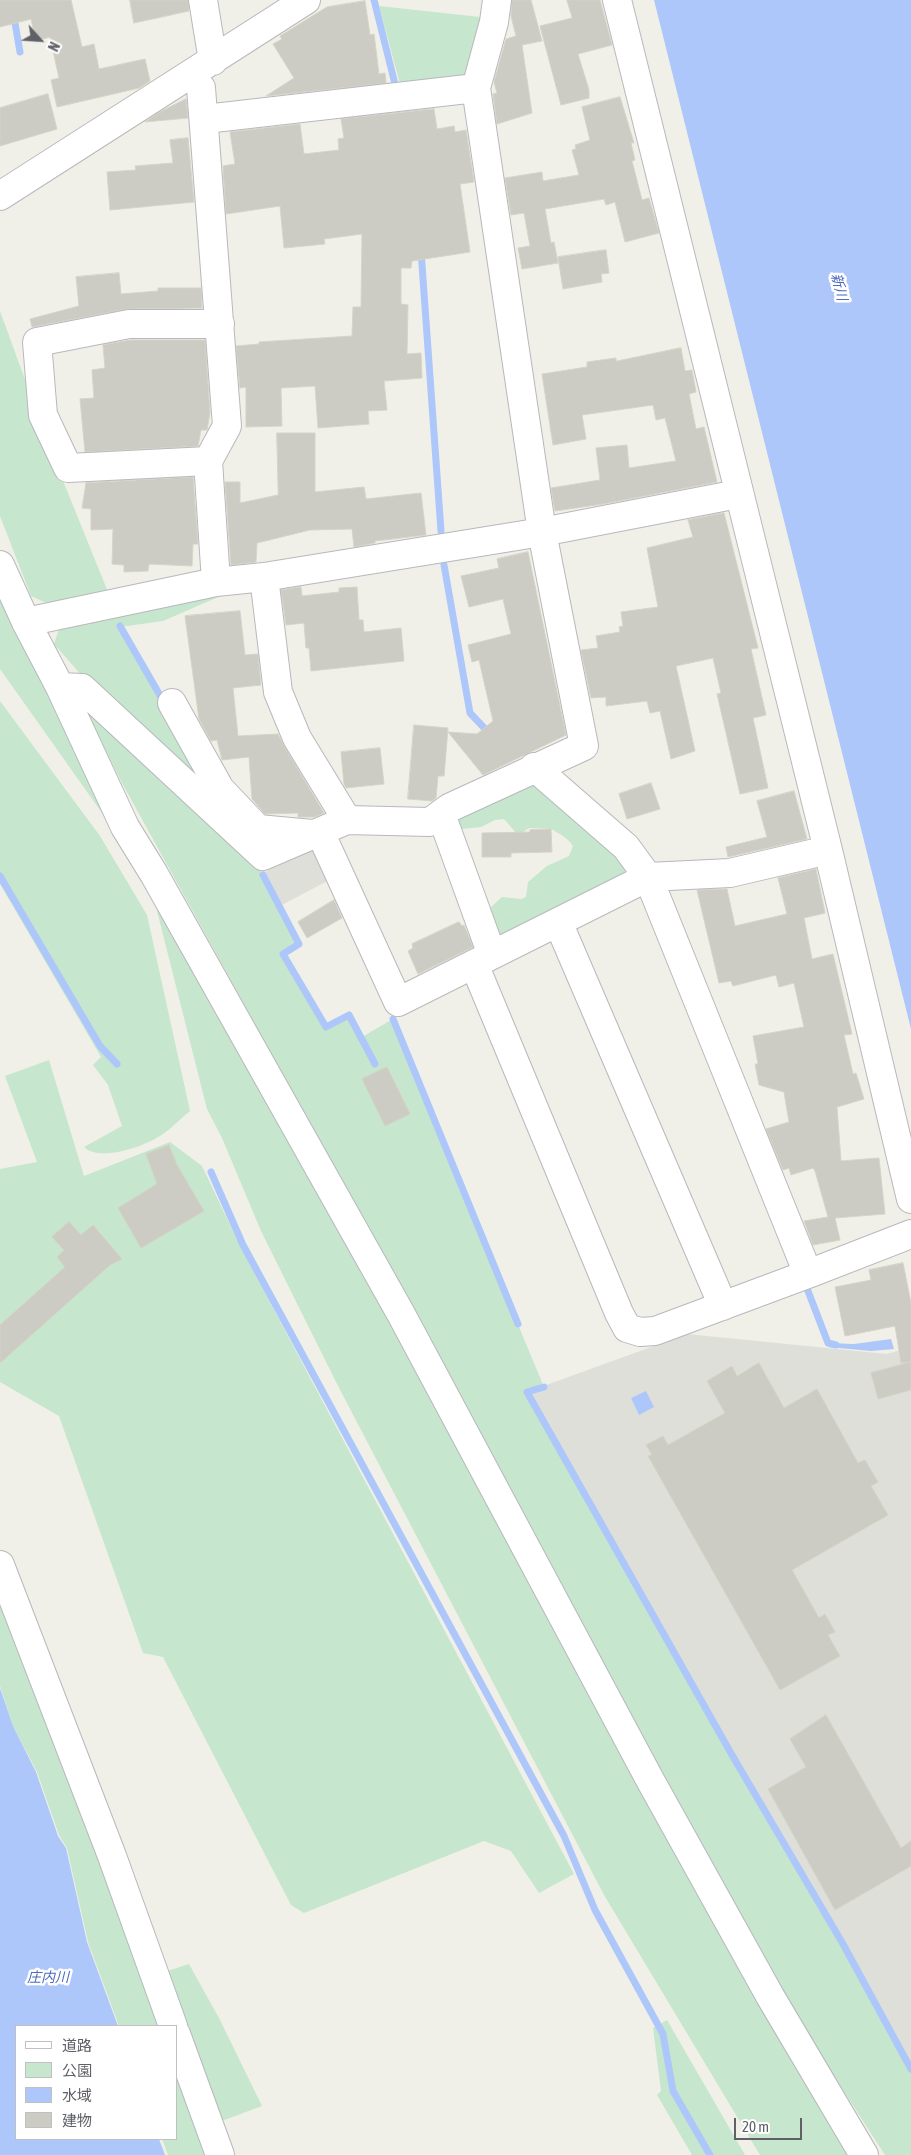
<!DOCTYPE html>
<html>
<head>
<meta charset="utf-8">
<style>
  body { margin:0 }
  #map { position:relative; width:911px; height:2155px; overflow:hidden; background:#f0f0e8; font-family:"Asap Condensed","Noto Sans JP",sans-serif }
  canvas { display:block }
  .legend { position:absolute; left:15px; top:2025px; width:162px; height:115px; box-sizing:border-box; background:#fff; border:1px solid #bfc0c2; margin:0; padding:6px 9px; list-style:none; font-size:15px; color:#5f6167 }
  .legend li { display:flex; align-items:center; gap:10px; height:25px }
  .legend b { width:25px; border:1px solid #bfc0c2 }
  .north { position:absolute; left:15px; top:15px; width:50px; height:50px; -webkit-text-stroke:4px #fff; paint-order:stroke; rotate:116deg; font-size:14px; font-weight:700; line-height:20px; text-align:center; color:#5f6167 }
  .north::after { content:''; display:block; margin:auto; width:18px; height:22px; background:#5f6167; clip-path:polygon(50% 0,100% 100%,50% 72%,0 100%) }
  .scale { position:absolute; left:734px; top:2118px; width:68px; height:22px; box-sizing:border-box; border:2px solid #5f6167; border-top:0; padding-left:6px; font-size:15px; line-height:18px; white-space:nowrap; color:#5f6167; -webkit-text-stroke:4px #fff; paint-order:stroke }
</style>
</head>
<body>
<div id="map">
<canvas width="911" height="2155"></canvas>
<ul class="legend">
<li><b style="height:6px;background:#fff"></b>道路</li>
<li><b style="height:14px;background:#c6e6cd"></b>公園</li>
<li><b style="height:14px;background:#adc7fb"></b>水域</li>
<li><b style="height:14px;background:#cccbc4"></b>建物</li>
</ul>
<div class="north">N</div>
<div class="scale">20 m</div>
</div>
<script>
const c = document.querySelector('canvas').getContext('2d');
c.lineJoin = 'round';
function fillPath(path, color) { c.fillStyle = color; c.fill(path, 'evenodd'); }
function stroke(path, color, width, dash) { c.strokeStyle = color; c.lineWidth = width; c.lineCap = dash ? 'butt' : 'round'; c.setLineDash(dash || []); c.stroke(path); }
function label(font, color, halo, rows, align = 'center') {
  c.font = font + ' "Asap Condensed","Noto Sans JP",sans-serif'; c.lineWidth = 5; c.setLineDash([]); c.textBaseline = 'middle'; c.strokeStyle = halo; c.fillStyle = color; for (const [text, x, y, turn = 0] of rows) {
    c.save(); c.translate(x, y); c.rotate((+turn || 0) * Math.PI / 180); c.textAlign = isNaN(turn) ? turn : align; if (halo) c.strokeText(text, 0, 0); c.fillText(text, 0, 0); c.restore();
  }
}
fillPath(new Path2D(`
  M 312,846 L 335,877 L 282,905 L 265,872 Z
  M 687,1334 L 887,1354 L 911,1347 L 911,2069 L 843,1944 L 732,1755 L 527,1392 Z`), '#dfdfda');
fillPath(new Path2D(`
  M 379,6 L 480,17 L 466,83 L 402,91 Z
  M 0,311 L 27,385 L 38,419 L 108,592 L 51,605 L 31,596 L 0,516 Z
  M 0,588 L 107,820 L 0,669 Z
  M 239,588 L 163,621 L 120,627 L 215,791 L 260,841 L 90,685 L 54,644 L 59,629 L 69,621 Z
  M 80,699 L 253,856 L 299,944 L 283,954 L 326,1027 L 349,1015 L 362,1037 L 391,1020 L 544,1387 L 527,1393 L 732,1755 L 843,1944 L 911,2069 L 911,2155 L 885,2155 L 779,1991 L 411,1307 L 122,783 Z
  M 0,701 L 100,836 L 147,915 L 190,1111 C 181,1118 173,1127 163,1134 C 148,1145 100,1163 84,1147 L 122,1126 L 108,1085 L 93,1065 L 101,1057 L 0,884 Z
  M 529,781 L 616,853 L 626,870 L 621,881 L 504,938 L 497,935 L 488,910 L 502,897 L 521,899 L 526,897 L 528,882 L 547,866 L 569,856 L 573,846 C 566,836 559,834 550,828 L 529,828 L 518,835 L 504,819 L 495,820 L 481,827 L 461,829 L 452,815 Z
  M 153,895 L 191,957 L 851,2155 L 760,2155 L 604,1895 L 337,1384 L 261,1231 L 222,1138 L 207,1109 Z
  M 49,1060 L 84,1176 L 170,1142 L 202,1166 L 241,1248 L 574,1874 L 539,1893 L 511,1851 L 484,1841 L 304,1913 L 291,1905 L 163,1657 L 143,1653 L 59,1416 L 0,1382 L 0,1169 L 37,1162 L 5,1076 Z
  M 0,1575 L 163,2026 L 119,2026 L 88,1942 L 67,1848 L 59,1835 L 37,1772 L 13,1726 L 0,1686 Z
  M 189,1964 L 220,2020 L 262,2106 L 219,2122 L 161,1973 Z
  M 667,2020 L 745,2155 L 692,2155 L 657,2095 L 661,2091 L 653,2028 Z
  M 176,2064 L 209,2155 L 168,2155 L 162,2139 L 176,2139 Z`), '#c6e6cd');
fillPath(new Path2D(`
  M 654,0 L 911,0 L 911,1029 Z
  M 891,1339 L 894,1349 L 871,1351 L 828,1347 L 828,1343 L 854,1344 Z
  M 646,1391 L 654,1407 L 639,1415 L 631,1398 Z
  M 0,1688 L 13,1726 L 36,1772 L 58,1836 L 66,1848 L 87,1942 L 118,2026 L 16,2026 L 16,2139 L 159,2139 L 165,2155 L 0,2155 Z`), '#adc7fb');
stroke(new Path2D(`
  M 11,0 L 20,52
  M 374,0 L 397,92
  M 421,251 L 441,531
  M 444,565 L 470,713 L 490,734
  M 120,626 L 165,704
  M 263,875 L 299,944 L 283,954 L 326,1027 L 349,1015 L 375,1064
  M 0,876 L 100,1046 L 117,1064
  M 393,1019 L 518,1324
  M 211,1172 L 243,1245 L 564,1836 L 595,1910 L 663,2034 L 673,2091 L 710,2155
  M 808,1291 L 828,1343 L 836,1345
  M 544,1387 L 527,1392 L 732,1755 L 843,1944 L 911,2069`), '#adc7fb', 7);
const building = new Path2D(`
  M 0,0 L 71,0 L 82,47 L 94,44 L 99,69 L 145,59 L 150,81 L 139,88 L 57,107 L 51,80 L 59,78 L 50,37 L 36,41 L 31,19 L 0,27 Z
  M 130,0 L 188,0 L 189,11 L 134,23 Z
  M 512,0 L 531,0 L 542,41 L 522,45 L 532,113 L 497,124 L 493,94 L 497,93 L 494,82 L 506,39 L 516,36 L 511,16 Z
  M 567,0 L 600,0 L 612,45 L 578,54 L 589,90 L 589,98 L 561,105 L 540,26 L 572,18 Z
  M 365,1 L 370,35 L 374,34 L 379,74 L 385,73 L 386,83 L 266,96 L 294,78 L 273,44 L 282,39 L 280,36 L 327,7 Z
  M 48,94 L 57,129 L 0,146 L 0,108 Z
  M 620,97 L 634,143 L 631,143 L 635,160 L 632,161 L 642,200 L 649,198 L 659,233 L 625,242 L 615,202 L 606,205 L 604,199 L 545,209 L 551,243 L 554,242 L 558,263 L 522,269 L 518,248 L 530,246 L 524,213 L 511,215 L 505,178 L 542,172 L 543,181 L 579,175 L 572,150 L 576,149 L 575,145 L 590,140 L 582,107 Z
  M 186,99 L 188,118 L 145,122 L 158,113 Z
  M 434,109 L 437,129 L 454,126 L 455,132 L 466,130 L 474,182 L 460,184 L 470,252 L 412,261 L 411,268 L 401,268 L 401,304 L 408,305 L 407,354 L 421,353 L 422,378 L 384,381 L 387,410 L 368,411 L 369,424 L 318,428 L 315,386 L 281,388 L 282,426 L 246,427 L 246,387 L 240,388 L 236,346 L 259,344 L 259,342 L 352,336 L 353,307 L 361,307 L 362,234 L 324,239 L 325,244 L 284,248 L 280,206 L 226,214 L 223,166 L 235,164 L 230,132 L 300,124 L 304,154 L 339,150 L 338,139 L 344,138 L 341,119 Z
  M 188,138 L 194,202 L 110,210 L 107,172 L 136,170 L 135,166 L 173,163 L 170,140 Z
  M 606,250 L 609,273 L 601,274 L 602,282 L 563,289 L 558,257 Z
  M 119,273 L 121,294 L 158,291 L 158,288 L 201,288 L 202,308 L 126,309 L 32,327 L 30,319 L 79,306 L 76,277 Z
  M 131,340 L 205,340 L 210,413 L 207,430 L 201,430 L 198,446 L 85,452 L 80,399 L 94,398 L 92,370 L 105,368 L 103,345 Z
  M 681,348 L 685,371 L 692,370 L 696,392 L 689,394 L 696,429 L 704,427 L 717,482 L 603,504 L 555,511 L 551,488 L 600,480 L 596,448 L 627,445 L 629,468 L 676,461 L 665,418 L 656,420 L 653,405 L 582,415 L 586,439 L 553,445 L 542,374 L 587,367 L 587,362 L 616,358 L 616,361 Z
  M 277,433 L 315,433 L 315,492 L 364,487 L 366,499 L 421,493 L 426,535 L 375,541 L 375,543 L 354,547 L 352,529 L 310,530 L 257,543 L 256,562 L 231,565 L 225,482 L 240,482 L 240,503 L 278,495 Z
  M 193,477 L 198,544 L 193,544 L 192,566 L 149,564 L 148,571 L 124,572 L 124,565 L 112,564 L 113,529 L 91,530 L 91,509 L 82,508 L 86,483 Z
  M 724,513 L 758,648 L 751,649 L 766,715 L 753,718 L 768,788 L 740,794 L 717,694 L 721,693 L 713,658 L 676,666 L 695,751 L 671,759 L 660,711 L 650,713 L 647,701 L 606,706 L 606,697 L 591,698 L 581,650 L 598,648 L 596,636 L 620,632 L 619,627 L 623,626 L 621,612 L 658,607 L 647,548 L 693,537 L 688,520 Z
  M 528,552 L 566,735 L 483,775 L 448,732 L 477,734 L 493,721 L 479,660 L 472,662 L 468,645 L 511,634 L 503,599 L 469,607 L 461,576 L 499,568 L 497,559 Z
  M 301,587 L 302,596 L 339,592 L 339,588 L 357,587 L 359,620 L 363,620 L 364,632 L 401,628 L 404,661 L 311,671 L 309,648 L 306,648 L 304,623 L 286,625 L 281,590 Z
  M 240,611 L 245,655 L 258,654 L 261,685 L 233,688 L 238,736 L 278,734 L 284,746 L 324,813 L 314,817 L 298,817 L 298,813 L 265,814 L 252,799 L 249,757 L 222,760 L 217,740 L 211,741 L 199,719 L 185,616 Z
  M 414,725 L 448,728 L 444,776 L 438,776 L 436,798 L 432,801 L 408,799 Z
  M 380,748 L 384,784 L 346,788 L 344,784 L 341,752 Z
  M 651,783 L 660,809 L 627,819 L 619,794 Z
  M 794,791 L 807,839 L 728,857 L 726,847 L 767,837 L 757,801 Z
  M 551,829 L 552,852 L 511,853 L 511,857 L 482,857 L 482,833 L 530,832 L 530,830 Z
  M 816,869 L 825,913 L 804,918 L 812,959 L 833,954 L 852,1034 L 844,1035 L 853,1074 L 856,1073 L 864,1099 L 837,1107 L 841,1161 L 879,1158 L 885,1214 L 835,1218 L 840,1240 L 813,1245 L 804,1221 L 828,1217 L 815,1171 L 813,1168 L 791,1175 L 789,1168 L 783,1170 L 766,1129 L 789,1122 L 784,1092 L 759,1085 L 755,1064 L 758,1064 L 753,1036 L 804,1027 L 794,983 L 779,987 L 776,975 L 733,986 L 731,981 L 719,983 L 697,890 L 727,889 L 735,926 L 787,914 L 778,878 Z
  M 334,900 L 342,918 L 307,938 L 298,922 Z
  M 459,922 L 462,926 L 464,925 L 473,947 L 418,974 L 408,951 L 413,948 L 412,944 Z
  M 387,1067 L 410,1114 L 385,1126 L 362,1079 Z
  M 169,1145 L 177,1165 L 204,1211 L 141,1248 L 118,1208 L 157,1184 L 146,1154 Z
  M 69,1222 L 81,1235 L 93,1225 L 122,1259 L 110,1265 L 0,1363 L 0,1325 L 65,1267 L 57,1257 L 64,1250 L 52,1237 Z
  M 903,1263 L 911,1303 L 911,1362 L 901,1363 L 895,1326 L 845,1336 L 835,1287 L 871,1280 L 869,1270 Z
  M 911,1362 L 911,1390 L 878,1399 L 871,1373 Z
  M 759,1363 L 784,1408 L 817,1389 L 858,1463 L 865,1460 L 878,1482 L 871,1486 L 888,1515 L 792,1570 L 819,1618 L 825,1614 L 835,1632 L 828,1635 L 840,1656 L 780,1690 L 648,1456 L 652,1455 L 646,1445 L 663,1436 L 668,1445 L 725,1413 L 707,1381 L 732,1366 L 737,1376 Z
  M 826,1715 L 901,1848 L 911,1841 L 911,1866 L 835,1910 L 768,1789 L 806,1767 L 790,1739 Z`);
fillPath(building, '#cccbc4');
stroke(building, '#d5d4c6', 1);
const minor = new Path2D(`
  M 203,0 L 213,61
  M 617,0 L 828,850 L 911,1199
  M 201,88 L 227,426 L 208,461 L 216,582
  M 205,119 L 476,88
  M 0,196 L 306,0
  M 208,461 L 68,468 L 43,415 L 37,342 L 129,324 L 220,324
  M 0,565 L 26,622 L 60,687 L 125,827 L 154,874 L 401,1314 L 649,1778 L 770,1996 L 864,2155
  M 264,577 L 278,692 L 297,738 L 347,820
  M 26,622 L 216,582 L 264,577 L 542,532 L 738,494
  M 60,687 L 82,688 L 263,856 L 347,820 L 430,822 L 449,808 L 584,746 L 542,532 L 476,88 L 494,22 L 497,0
  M 172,703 L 220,789 L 258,829 L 312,834
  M 534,767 L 626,847 L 648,877 L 808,1274 L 911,1234
  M 441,814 L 492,955
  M 320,832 L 398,1002 L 648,877 L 730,873 L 828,850
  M 558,922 L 723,1306
  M 474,964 L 619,1313 L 627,1328 L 640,1332 L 655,1331 L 808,1274
  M 0,1565 L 112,1856 L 173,2026
  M 176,2034 L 220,2155`);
stroke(minor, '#b8b8bd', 30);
stroke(minor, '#fff', 28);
label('italic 14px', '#4f6bbf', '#fff', [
  ["新川",839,287,76],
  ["庄内川",48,1978]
]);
</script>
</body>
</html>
